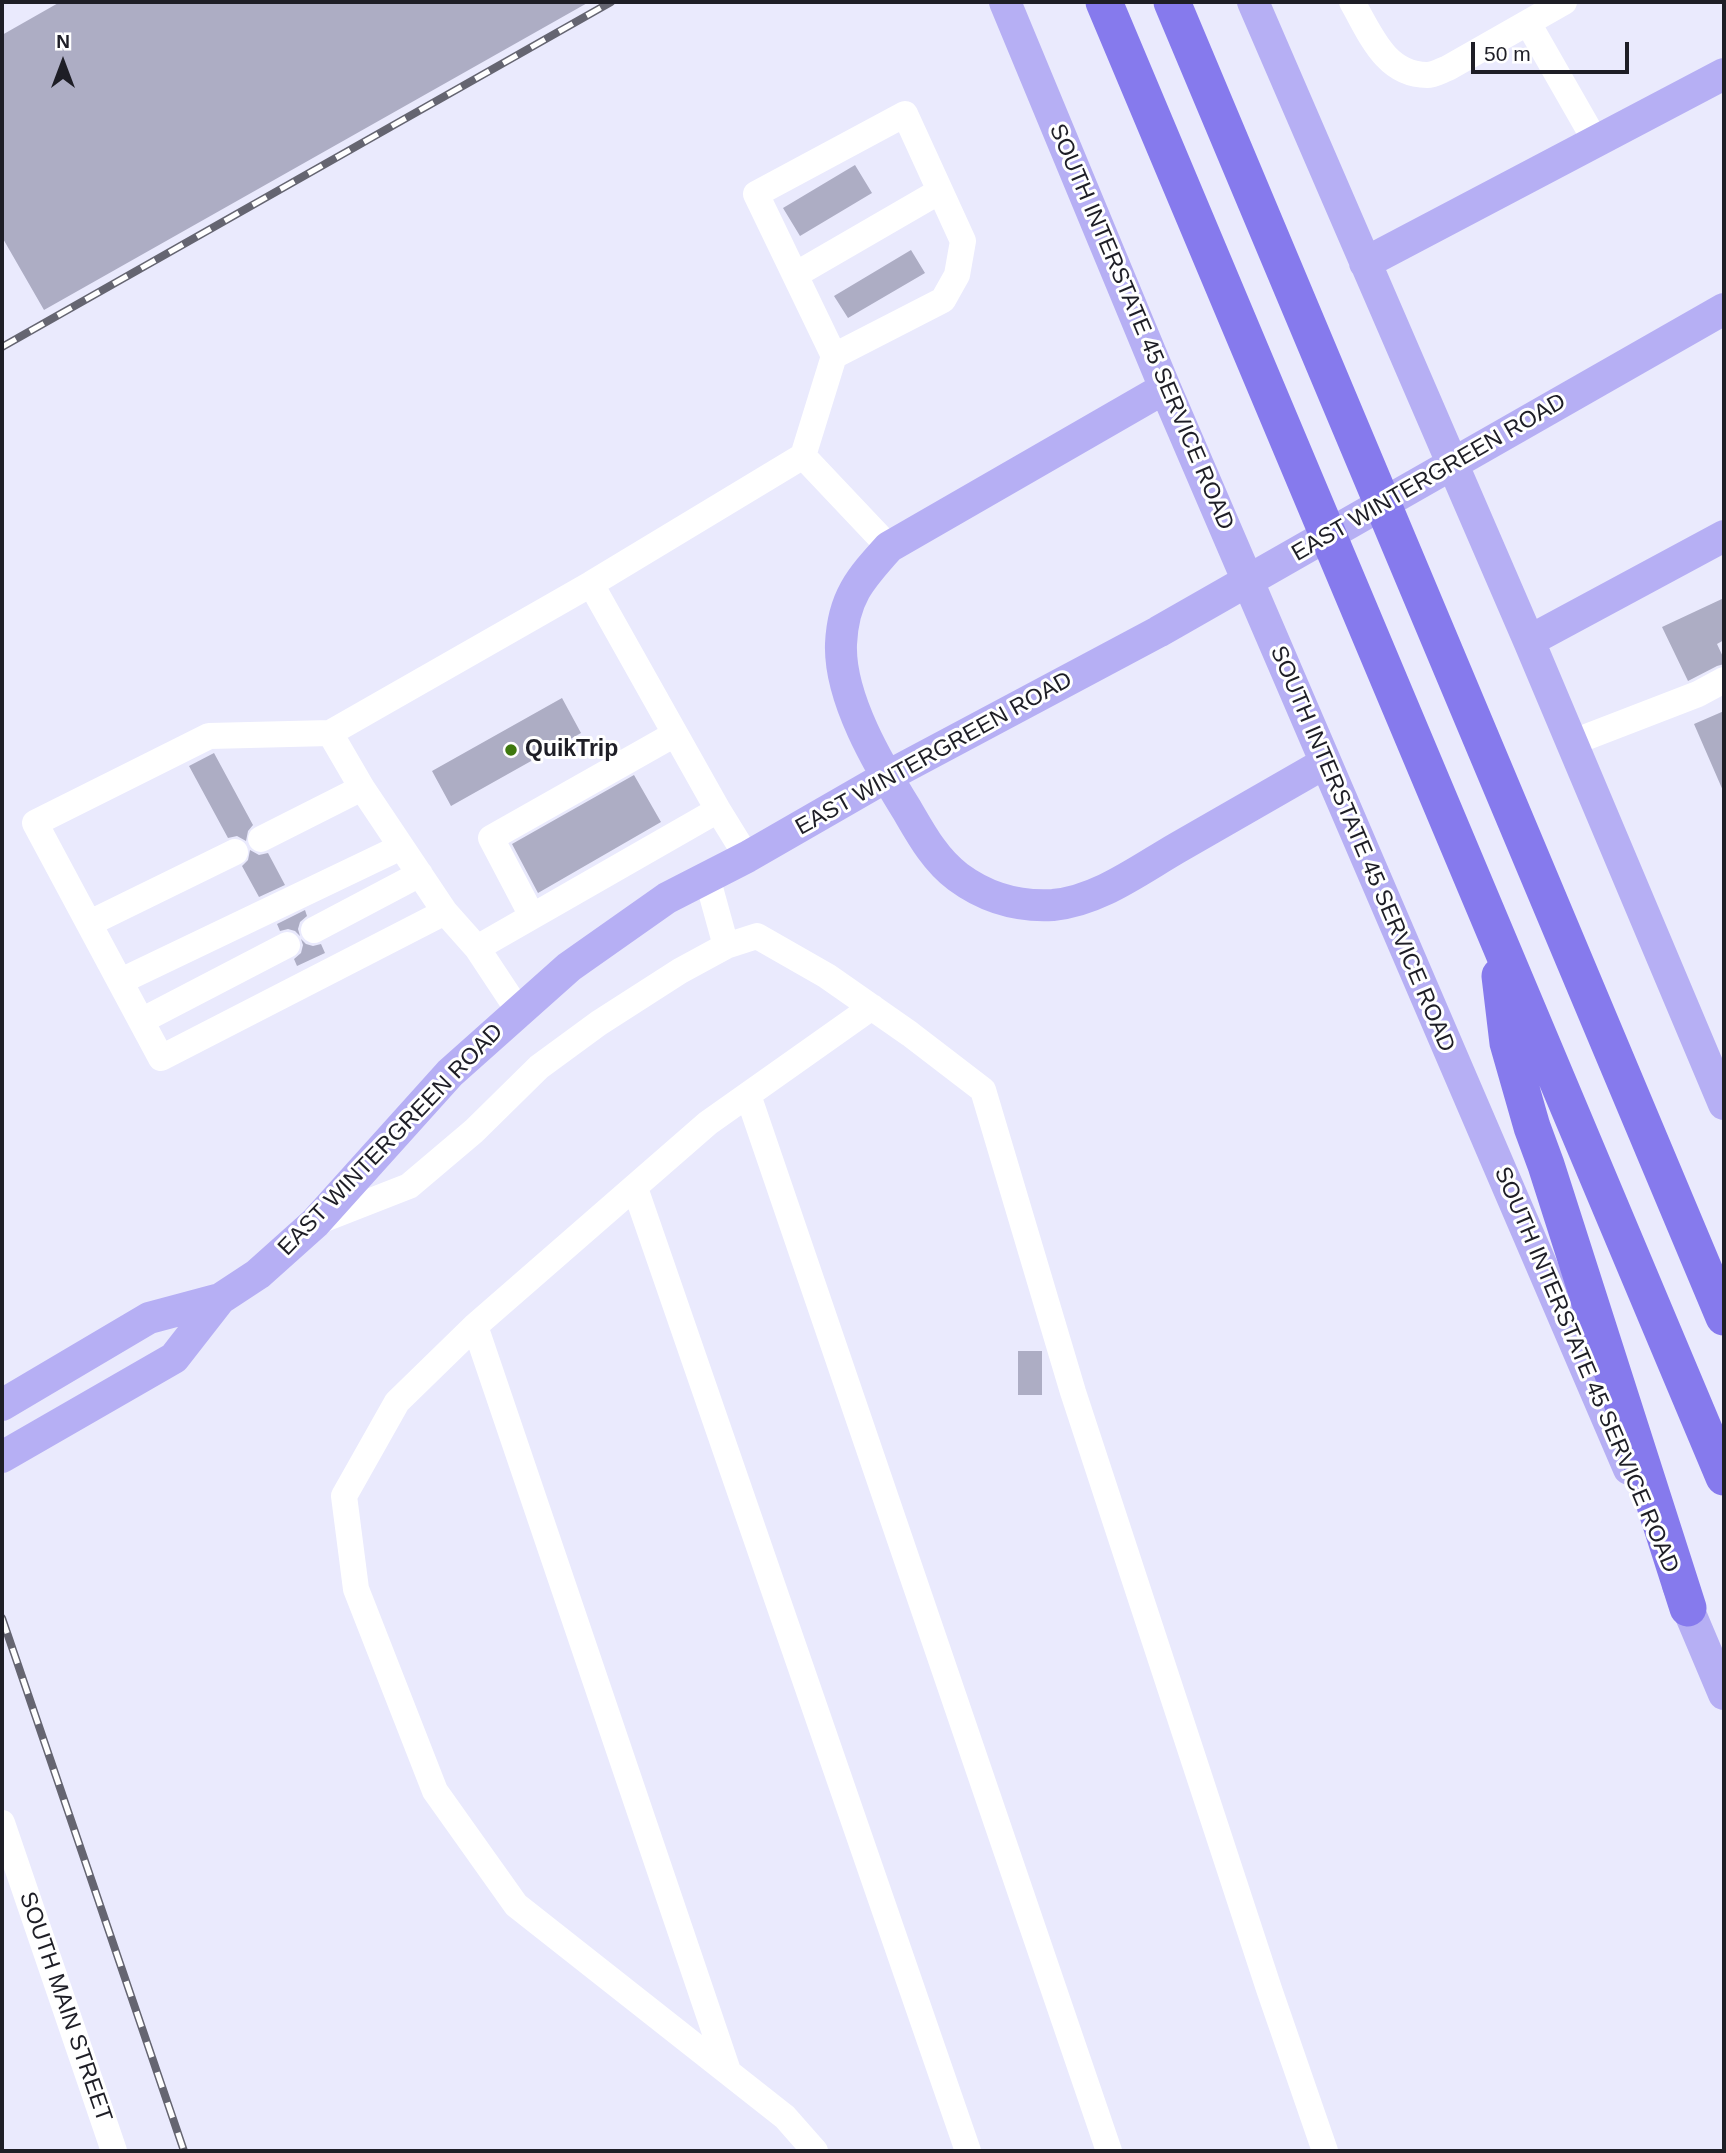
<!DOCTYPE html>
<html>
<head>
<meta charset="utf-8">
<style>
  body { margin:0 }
  #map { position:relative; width:1726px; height:2153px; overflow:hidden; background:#eaeafd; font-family:Arial,sans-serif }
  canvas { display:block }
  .frame { position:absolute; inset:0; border:4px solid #1e1e26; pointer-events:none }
  .north { position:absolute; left:28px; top:28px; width:70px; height:70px; -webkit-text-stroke:5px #fff; paint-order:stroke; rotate:0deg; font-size:19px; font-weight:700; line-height:28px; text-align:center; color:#1e1e26 }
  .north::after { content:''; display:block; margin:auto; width:24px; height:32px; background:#1e1e26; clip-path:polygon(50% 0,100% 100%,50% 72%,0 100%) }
  .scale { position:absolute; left:1471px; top:42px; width:158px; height:32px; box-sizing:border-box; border:4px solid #1e1e26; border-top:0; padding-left:9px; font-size:21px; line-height:24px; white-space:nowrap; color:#1e1e26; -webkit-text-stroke:5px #fff; paint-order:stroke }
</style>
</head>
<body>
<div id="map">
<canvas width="1726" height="2153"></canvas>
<div class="frame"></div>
<div class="north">N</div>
<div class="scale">50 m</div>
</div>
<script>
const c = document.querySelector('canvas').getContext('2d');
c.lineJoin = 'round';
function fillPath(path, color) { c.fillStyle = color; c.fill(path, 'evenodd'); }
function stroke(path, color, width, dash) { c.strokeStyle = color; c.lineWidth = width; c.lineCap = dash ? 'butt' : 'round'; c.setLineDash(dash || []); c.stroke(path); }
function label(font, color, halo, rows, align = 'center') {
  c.font = font + ' Arial,sans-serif'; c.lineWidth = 6; c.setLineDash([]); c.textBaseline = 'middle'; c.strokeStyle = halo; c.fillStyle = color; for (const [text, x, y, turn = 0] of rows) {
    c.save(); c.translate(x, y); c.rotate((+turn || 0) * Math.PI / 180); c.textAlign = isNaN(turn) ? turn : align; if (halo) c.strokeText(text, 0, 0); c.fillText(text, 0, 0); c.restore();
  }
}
fillPath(new Path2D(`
  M 60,2 L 589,2 L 44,310 L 2,237 L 2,35 Z
  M 855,165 L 872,193 L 800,236 L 783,208 Z
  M 911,250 L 925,273 L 848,318 L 834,296 Z
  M 1724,598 L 1724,640 L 1717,644 L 1724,659 L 1724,664 L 1717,666 L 1688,681 L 1662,627 Z
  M 562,698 L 581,733 L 451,806 L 432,771 Z
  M 1724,711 L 1724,793 L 1694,724 Z
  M 214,753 L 253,825 L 248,831 L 246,841 L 237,836 L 228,838 L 189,766 Z
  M 634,775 L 661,822 L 538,893 L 512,844 Z
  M 250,850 L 259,855 L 268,853 L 285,885 L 259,897 L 242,866 L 248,860 Z
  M 305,910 L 307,916 L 300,922 L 298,929 L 300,936 L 295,931 L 288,929 L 280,931 L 277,924 Z
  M 301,939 L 306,944 L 313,946 L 321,944 L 325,953 L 297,966 L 294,959 L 301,953 L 303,945 Z
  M 1018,1351 L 1042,1351 L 1042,1395 L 1018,1395 Z`), '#adadc4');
stroke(new Path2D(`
  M 1352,2 C 1370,33 1385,75 1427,75 C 1434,75 1442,70 1448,68 L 1564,2
  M 1528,23 L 1596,142
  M 795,275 L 940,191
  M 803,456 L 834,356 L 756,194 L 905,114 L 963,241 L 957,275 L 943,300 L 834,356
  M 591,584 L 718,810 L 747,857
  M 330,733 L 362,788 L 445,912
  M 1571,743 L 1698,694 L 1724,680
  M 261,839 L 362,788
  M 707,877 L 726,946
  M 532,916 L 491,838 L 675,734
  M 90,923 L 235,852
  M 314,930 L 420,874
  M 477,948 L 718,810
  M 121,981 L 401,847
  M 518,1010 L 477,948 L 445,912 L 161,1058 L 35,823 L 209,736 L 330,733 L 591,584 L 803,456 L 889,547
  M 141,1021 L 287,945
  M 748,1095 L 1109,2151
  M 635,1188 L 968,2151
  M 317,1222 L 409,1186 L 474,1131 L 539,1067 L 599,1023 L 680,971 L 726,946 L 757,936 L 827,976 L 910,1034 L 983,1090 L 1073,1392 L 1269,1989 L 1325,2151
  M 475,1326 L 728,2071
  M 2,1823 L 114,2151
  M 815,2151 L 785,2117 L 516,1905 L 435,1791 L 356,1589 L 344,1496 L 397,1402 L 475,1326 L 708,1123 L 872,1007`), '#fff', 26);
stroke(new Path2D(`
  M 1005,2 L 1165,388 L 1629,1469
  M 1253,2 L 1529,641 L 1724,1104
  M 1365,263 L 1724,74
  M 1165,388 L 889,547 C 860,579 843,598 841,644 C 839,698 879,765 907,810 C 921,834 935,860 958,877 C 985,897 1018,907 1053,905 C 1098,901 1139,870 1177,848 C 1226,820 1276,791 1325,763
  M 1529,641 L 1724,536
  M 2,1405 L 149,1318 L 220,1299
  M 2,1457 L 174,1358 L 220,1299 L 258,1274 L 315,1223 L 450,1073 L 569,967 L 667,898 L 747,857 L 886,777 L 1158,632 L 1724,309
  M 1678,1585 L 1724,1694`), '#b6aff4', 32);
stroke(new Path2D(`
  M 1104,2 L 1724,1477
  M 1172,2 L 1724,1317
  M 1500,976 L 1508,1043 L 1532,1127 L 1546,1165 L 1688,1608`), '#867aed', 37);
const rail = new Path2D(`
  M 2,347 L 611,2
  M 2,1618 L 184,2151`);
stroke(rail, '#656571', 8);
stroke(rail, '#fff', 5, [16]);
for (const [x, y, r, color] of [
  [511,750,7,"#3e780e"]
]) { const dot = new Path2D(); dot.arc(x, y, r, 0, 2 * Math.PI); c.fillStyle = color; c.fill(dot); stroke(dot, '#fff', 2.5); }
label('23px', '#1e1e26', '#fff', [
  ["SOUTH INTERSTATE 45 SERVICE ROAD",1141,327,67],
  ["EAST WINTERGREEN ROAD",1429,478,-30],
  ["EAST WINTERGREEN ROAD",934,754,-29],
  ["SOUTH INTERSTATE 45 SERVICE ROAD",1362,849,67],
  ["EAST WINTERGREEN ROAD",391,1140,-46],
  ["SOUTH INTERSTATE 45 SERVICE ROAD",1586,1370,67],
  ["SOUTH MAIN STREET",65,2007,71]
]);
label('bold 23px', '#1e1e26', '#fff', [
  ["QuikTrip",525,750]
], 'left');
</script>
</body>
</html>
